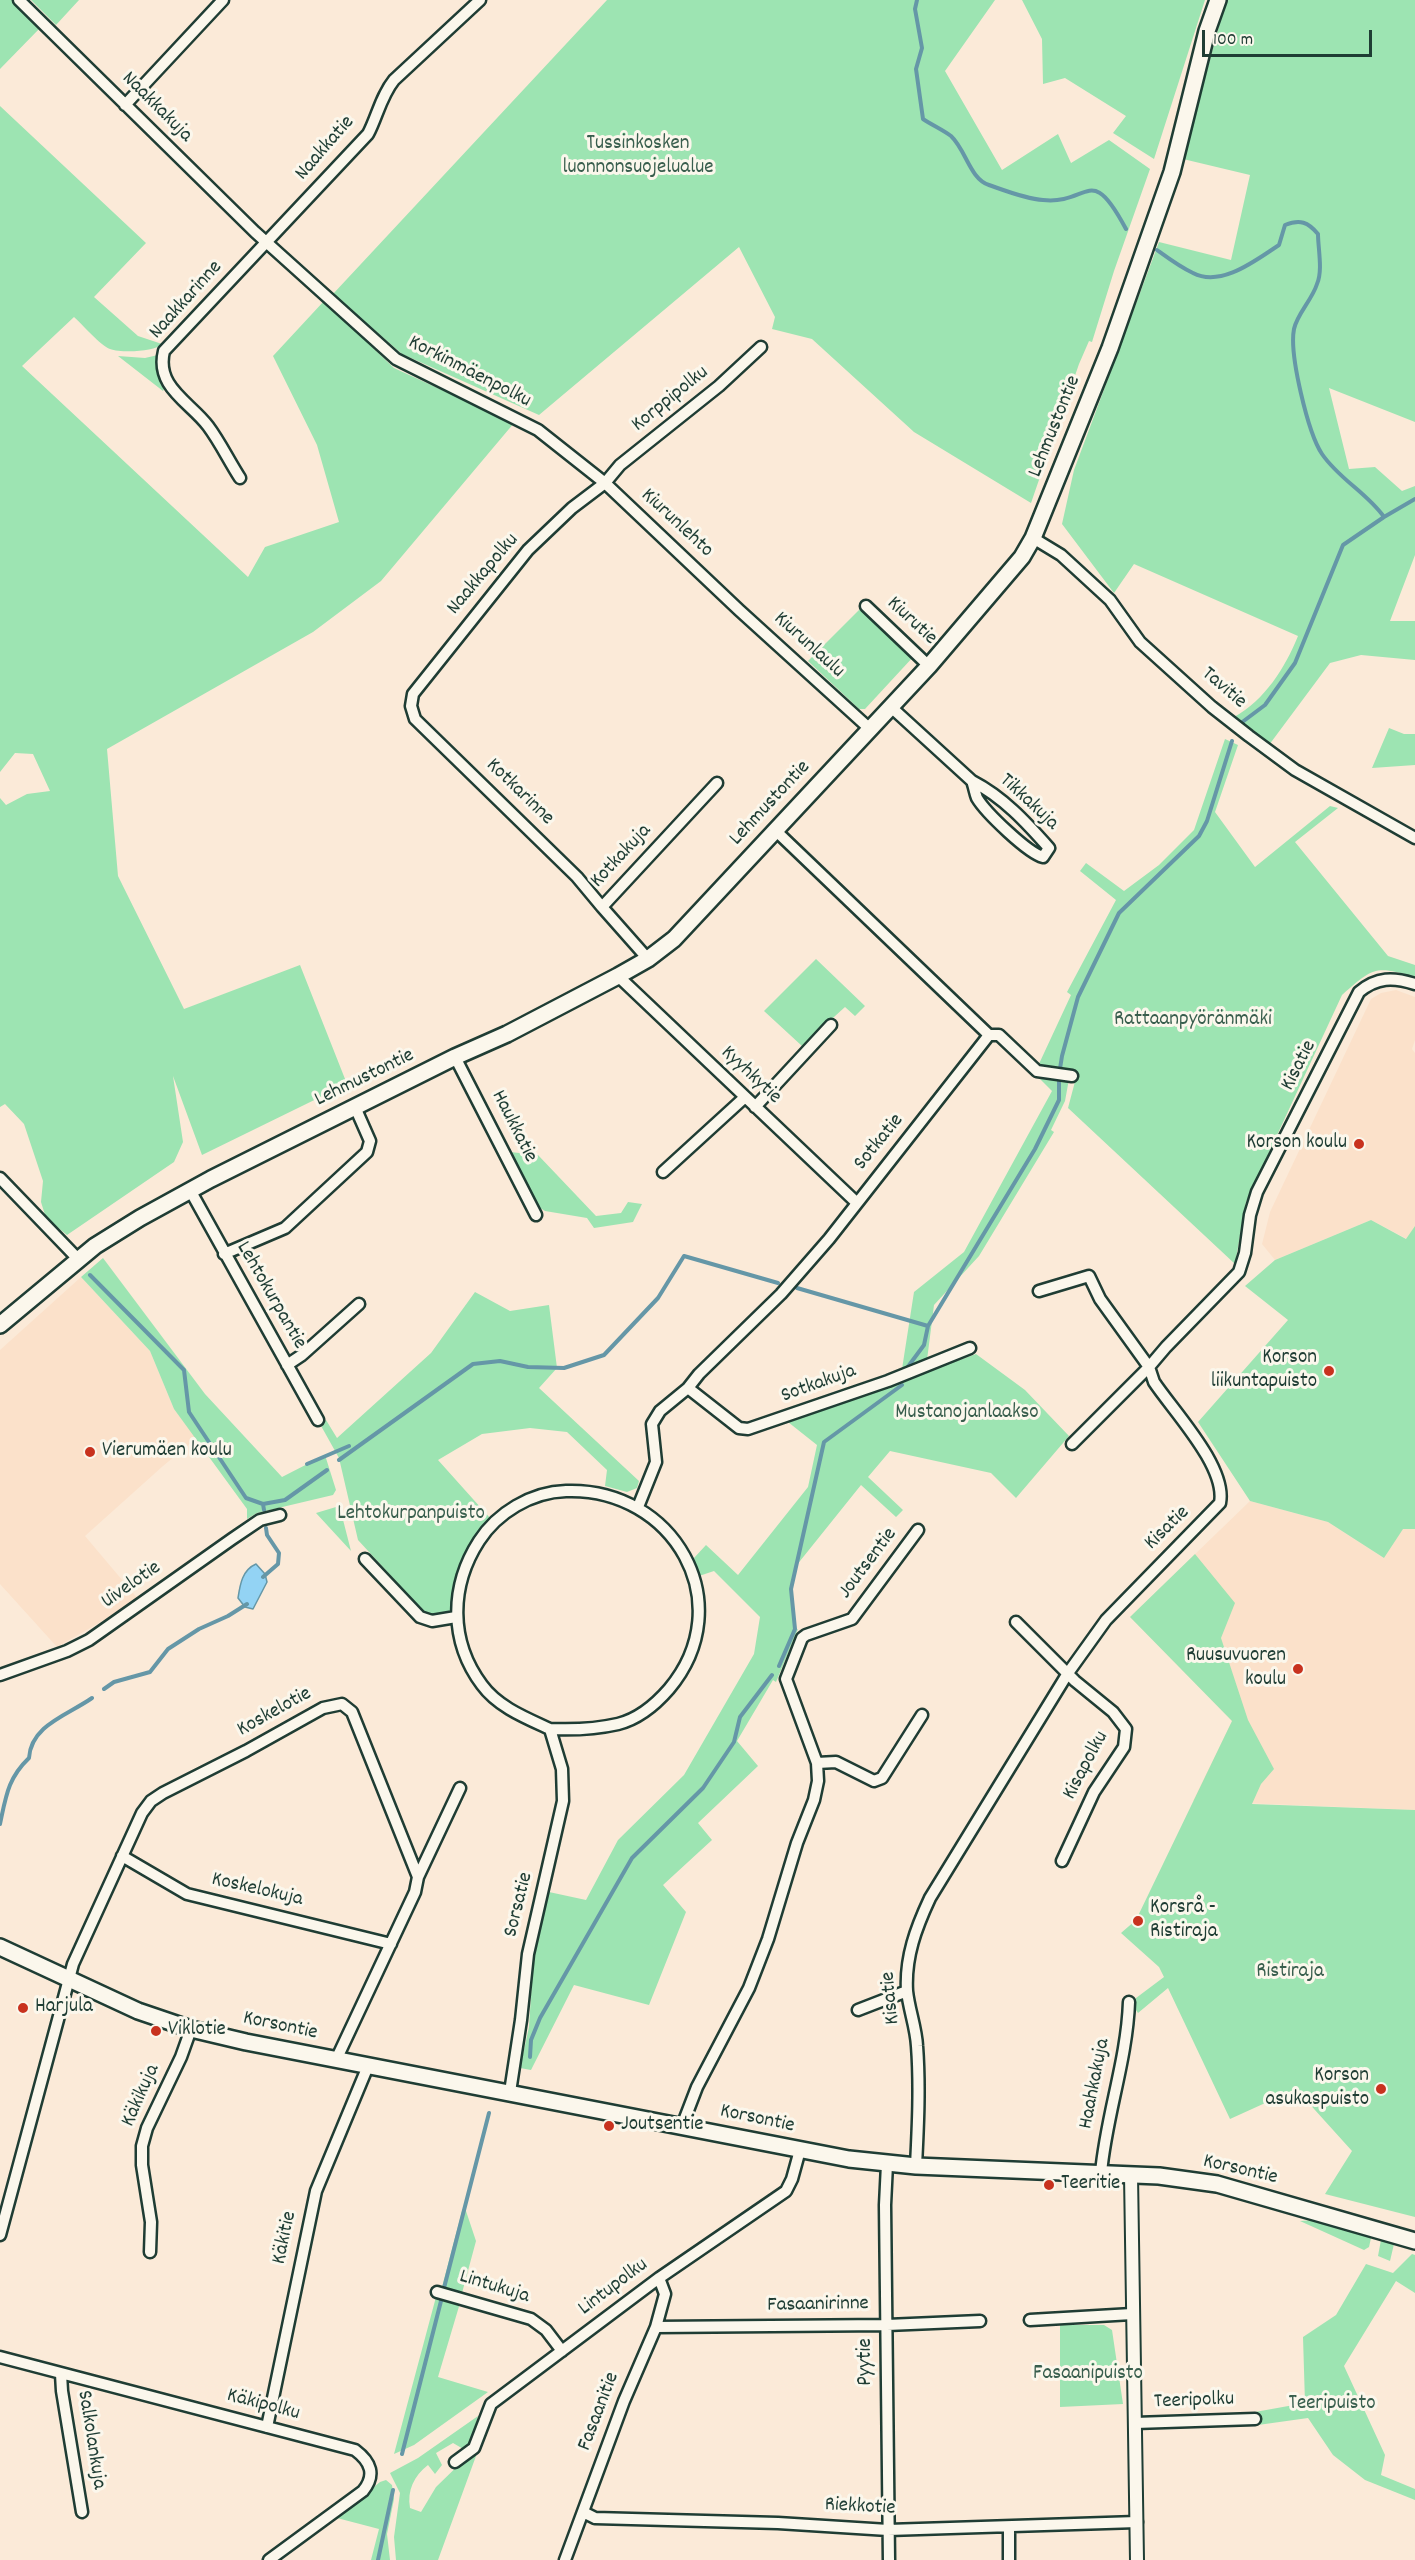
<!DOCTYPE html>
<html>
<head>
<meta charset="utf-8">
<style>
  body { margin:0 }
  #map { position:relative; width:1415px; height:2560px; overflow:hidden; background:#fbead8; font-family:Dekko,sans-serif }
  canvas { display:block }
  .scale { position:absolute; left:1202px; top:30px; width:170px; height:27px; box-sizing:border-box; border:3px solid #1f3d34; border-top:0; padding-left:8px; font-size:18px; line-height:21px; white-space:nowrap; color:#1f3d34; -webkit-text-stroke:4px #fbf7ec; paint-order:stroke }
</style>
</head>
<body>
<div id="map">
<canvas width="1415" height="2560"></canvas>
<div class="scale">100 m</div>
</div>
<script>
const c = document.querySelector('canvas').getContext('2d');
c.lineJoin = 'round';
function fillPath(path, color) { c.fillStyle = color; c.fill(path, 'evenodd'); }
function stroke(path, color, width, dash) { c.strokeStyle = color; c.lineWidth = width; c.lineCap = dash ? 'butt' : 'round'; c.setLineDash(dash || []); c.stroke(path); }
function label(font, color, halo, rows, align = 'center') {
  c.font = font + ' Dekko,sans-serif'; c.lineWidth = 6; c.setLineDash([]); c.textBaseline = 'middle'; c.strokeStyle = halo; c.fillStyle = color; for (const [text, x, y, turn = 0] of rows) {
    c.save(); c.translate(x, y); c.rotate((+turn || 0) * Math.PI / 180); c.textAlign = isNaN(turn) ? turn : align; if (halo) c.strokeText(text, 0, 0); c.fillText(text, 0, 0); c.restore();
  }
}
fillPath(new Path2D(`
  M 1396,990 L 1415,997 L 1415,1040 L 1412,1049 L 1415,1053 L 1415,1226 L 1407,1239 L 1371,1220 L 1275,1260 L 1262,1244 L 1270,1212 L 1371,999 L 1381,993 Z
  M 81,1277 L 150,1351 L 174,1409 L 197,1438 L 163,1466 L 85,1536 L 139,1600 L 57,1647 L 0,1584 L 0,1350 Z
  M 1250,1501 L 1328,1522 L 1384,1558 L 1403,1528 L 1415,1529 L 1415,1810 L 1193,1801 L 1232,1721 L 1130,1617 Z`), '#fbe1ca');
fillPath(new Path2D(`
  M 0,0 L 12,0 L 40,28 L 0,69 Z
  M 31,0 L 79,0 L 56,25 Z
  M 607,0 L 995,0 L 945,71 L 1002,170 L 1058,134 L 1071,163 L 1109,140 L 1150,169 L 1114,271 L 1092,342 L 1089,341 L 1079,364 L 1031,503 L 914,432 L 812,339 L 772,329 L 775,317 L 739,247 L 539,415 L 402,354 L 333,294 Z
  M 1022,0 L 1205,0 L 1154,159 L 1113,133 L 1126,116 L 1065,78 L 1043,84 L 1042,39 Z
  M 1226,0 L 1415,0 L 1415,422 L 1329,388 L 1349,469 L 1375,467 L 1402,491 L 1415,486 L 1415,555 L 1390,621 L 1415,621 L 1415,660 L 1361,655 L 1330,663 L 1269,745 L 1234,717 C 1265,700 1285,668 1298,636 L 1134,564 L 1114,593 L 1062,524 L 1074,470 L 1159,242 L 1231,260 L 1250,175 L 1183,159 Z
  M 0,106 L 146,243 L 94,297 L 138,336 L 162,344 C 155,352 121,353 110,349 C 101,346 82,324 74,317 L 22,366 L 248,577 L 265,547 L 339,522 L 317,445 L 273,356 L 324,301 L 394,368 L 514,423 L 381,581 L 313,632 L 107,749 L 118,876 L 184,1009 L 300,965 L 347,1084 L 202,1155 L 173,1076 L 183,1142 L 174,1162 L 67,1235 L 46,1218 L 41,1202 L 43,1181 L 24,1124 L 5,1104 L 0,1107 L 0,798 L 6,805 L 27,794 L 50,791 L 33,754 L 15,753 L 0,772 Z
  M 158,355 L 165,387 L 163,391 L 118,356 L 145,358 Z
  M 862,607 L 914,656 L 865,709 L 859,709 L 808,661 Z
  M 1389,728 L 1404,734 L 1415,734 L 1415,765 L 1372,768 Z
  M 1225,739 L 1238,745 L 1215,812 L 1255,867 L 1330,806 L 1338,808 L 1295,842 L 1388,956 L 1415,965 L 1415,977 C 1374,965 1373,968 1342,995 L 1246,1202 L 1235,1264 L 1068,1108 L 1077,1074 L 1038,1066 L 1071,995 L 1067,992 L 1116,900 L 1080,871 L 1086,863 L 1124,891 L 1159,865 L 1194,830 Z
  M 816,959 L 865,1006 L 855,1016 L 845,1007 L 802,1046 L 764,1011 Z
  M 1036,1075 L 1069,1079 L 1065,1101 L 1051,1130 L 1054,1132 L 979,1256 L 934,1305 L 927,1360 L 902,1369 L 914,1292 L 964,1252 L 1052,1091 Z
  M 510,1152 L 538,1155 L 596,1216 L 621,1213 L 628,1202 L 642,1204 L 633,1222 L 594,1228 L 587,1218 L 545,1211 L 537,1206 Z
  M 1371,1220 L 1406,1239 L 1415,1226 L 1415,1529 L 1403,1529 L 1384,1558 L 1328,1522 L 1250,1501 L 1198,1422 L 1288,1320 L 1245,1286 L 1275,1260 Z
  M 103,1258 L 205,1394 L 282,1477 L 325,1455 L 336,1490 L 333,1495 L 257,1513 L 247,1519 L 247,1509 L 174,1409 L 150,1351 L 81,1277 Z
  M 475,1292 L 510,1311 L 549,1305 L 557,1368 L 539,1388 L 639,1481 L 637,1488 L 627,1492 L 605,1486 L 607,1470 L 567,1432 L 530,1428 L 482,1434 L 438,1460 L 490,1518 C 466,1546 452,1576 452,1614 L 436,1615 L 425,1613 L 358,1540 L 339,1458 L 320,1424 L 326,1420 L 337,1438 L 431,1353 Z
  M 976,1354 L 1025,1390 L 1069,1436 L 1016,1498 L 991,1473 L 890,1451 L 868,1477 L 903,1510 L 896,1517 L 861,1485 L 796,1566 L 791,1590 L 795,1630 L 798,1629 L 776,1682 L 773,1680 L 737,1741 L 758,1766 L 698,1823 L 712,1840 L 663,1885 L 686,1912 L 649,2005 L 574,1985 L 531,2070 L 520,2068 L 529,2027 L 533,1964 L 549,1892 L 586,1900 L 618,1840 L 684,1775 L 754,1654 L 760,1617 L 714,1571 L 699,1576 L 694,1558 L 706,1545 L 738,1575 L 808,1487 L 817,1445 L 788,1422 Z
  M 336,1507 L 340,1508 L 351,1551 L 316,1513 Z
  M 1195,1554 L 1235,1603 L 1221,1638 L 1248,1720 L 1274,1769 L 1261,1784 L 1252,1804 L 1415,1810 L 1415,2217 L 1325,2194 L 1352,2151 L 1296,2089 L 1230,2119 L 1168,1988 L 1138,2013 L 1132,2004 L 1136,1998 L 1164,1977 L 1159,1967 L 1121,1933 L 1136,1920 L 1232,1721 L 1130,1617 Z
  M 462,2211 L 466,2211 L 476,2241 L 462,2293 L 442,2287 Z
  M 1316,2220 L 1371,2238 L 1369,2247 L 1364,2250 L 1300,2221 Z
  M 1381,2240 L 1394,2244 L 1390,2261 L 1378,2256 Z
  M 1412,2254 L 1415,2255 L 1415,2293 L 1396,2281 L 1344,2366 L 1385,2455 L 1381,2475 L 1415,2489 L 1415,2500 L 1365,2480 L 1333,2455 L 1308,2418 L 1258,2425 L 1255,2412 L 1305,2403 L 1303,2337 L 1336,2315 L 1366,2264 L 1393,2273 Z
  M 436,2297 L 460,2303 L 438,2377 L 488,2392 L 414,2445 L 394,2454 Z
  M 1060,2325 L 1104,2325 L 1112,2330 L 1123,2404 L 1060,2407 Z
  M 478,2416 L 470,2446 L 465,2450 L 453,2443 L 436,2453 L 442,2465 L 435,2474 L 428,2465 C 414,2476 407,2490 410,2508 L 421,2512 L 436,2487 L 472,2452 L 476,2456 L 438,2560 L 396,2560 L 394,2537 L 400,2493 L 390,2473 L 418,2458 Z
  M 386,2480 L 392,2485 L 394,2499 L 387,2534 L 390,2560 L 371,2560 L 379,2529 L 337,2518 L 380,2482 Z`), '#9de4b2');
const water = new Path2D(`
  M 256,1564 L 265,1574 L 267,1582 L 253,1609 L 245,1607 L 238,1598 C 240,1585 242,1570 256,1564 Z`);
fillPath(water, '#93d3f4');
stroke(water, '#6597a7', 1.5);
stroke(new Path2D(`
  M 917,0 L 915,9 L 922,48 L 916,69 L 923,119 C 932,125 943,130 951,136 C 966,150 970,179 989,185 C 1006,191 1026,199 1043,200 C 1090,205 1090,161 1126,229
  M 1157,250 C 1168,258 1180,267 1193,273 C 1221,288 1256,260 1279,245 L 1285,225 C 1300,219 1308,222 1318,234 C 1318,248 1323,271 1317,284 C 1312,300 1297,314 1294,329 C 1289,354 1308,433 1322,454 C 1339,479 1367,493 1384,517
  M 1241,723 L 1265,705 L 1295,663 L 1343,545 L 1384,517 L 1415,499
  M 90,1275 L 184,1370 L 189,1412 L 246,1498 L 263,1504 L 285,1500 L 327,1470
  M 797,1288 L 928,1326
  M 904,1372 L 924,1345 L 928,1326 L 1035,1149 L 1059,1100 L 1059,1075 L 1062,1056 L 1078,997 L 1119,913 L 1199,836 L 1207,821 L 1232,741
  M 339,1460 L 473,1364 L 500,1361 L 528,1367 L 564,1368 L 604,1355 L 658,1298 L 684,1256 L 778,1283
  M 307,1464 L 349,1446
  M 263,1504 L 264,1510
  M 263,1577 L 278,1564 L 279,1553 L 267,1535 L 266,1528
  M 779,1666 L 795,1629 L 791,1589 L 824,1442 L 902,1385
  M 104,1689 L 114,1682 L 150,1672 L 168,1649 L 199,1629 L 228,1616 L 247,1604
  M 0,1824 C 6,1796 8,1778 29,1758 C 31,1725 68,1715 92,1698
  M 530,2057 L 531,2040 L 540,2018 L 632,1858 L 703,1788 L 734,1742 L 740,1717 L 772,1675
  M 444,2288 L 489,2113
  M 402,2454 L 441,2301
  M 378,2560 L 393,2490`), '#6597a7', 4);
const minor = new Path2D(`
  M 19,0 L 255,232 L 396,359 L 538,430 L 605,483 L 739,610 L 870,729
  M 125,105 L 223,0
  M 240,478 C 229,461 220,442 208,426 C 190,402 155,387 164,351 L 368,134 C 377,117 381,96 394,80 L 480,0
  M 1033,538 L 1061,555 L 1110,600 L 1140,642 L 1212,707 L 1249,736 L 1295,770 L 1415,838
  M 866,606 L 929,666
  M 891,707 L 972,781 C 974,786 975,793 977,798 C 986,813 1028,853 1043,857 L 1049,848 C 1026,822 1003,797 972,781
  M 602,907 L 577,877 L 415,719 L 411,706 L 413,694 L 528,550 L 572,508 L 605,483 L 620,465 L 719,386 L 761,347
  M 648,959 L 602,907 L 717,783
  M 618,976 L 857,1203
  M 989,1035 L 999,1035 L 1037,1071 L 1072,1076
  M 455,1057 L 536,1215
  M 755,1107 L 831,1025
  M 663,1172 L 744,1098
  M 0,1178 L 79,1260
  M 190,1190 L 318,1420
  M 224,1254 L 285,1228 L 367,1152 L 370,1141 L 355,1107
  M 1039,1291 L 1089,1276 L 1100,1299 L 1149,1367 L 1072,1444
  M 287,1365 L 302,1355 L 359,1304
  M 688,1388 L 739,1428 L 748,1429 L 888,1381 L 970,1348
  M 638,1507 L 656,1462 L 652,1424 L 660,1411 L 688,1388 L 699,1374 L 781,1294 L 829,1239 L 989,1035 L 775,830
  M 365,1559 L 420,1617 L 432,1621 L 456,1617
  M 1016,1622 L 1075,1681 L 1113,1712 L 1126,1729 L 1124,1747 L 1094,1792 L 1062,1861
  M 0,1675 L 67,1651 L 89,1640 L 232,1539 L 260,1520 L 280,1515
  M 817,1763 L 836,1762 L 874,1781 L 882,1778 L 922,1715
  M 122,1856 L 187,1894 L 391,1944
  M 418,1877 L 460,1788
  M 858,2010 L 907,1991
  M 510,2092 L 521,2020 L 528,1954 L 563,1801 L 562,1769 L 550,1729 C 572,1730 596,1729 618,1724 C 638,1719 656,1704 669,1689 C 741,1603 673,1487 566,1491 C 531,1492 497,1513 479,1541 C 450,1586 449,1641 482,1685 C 498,1707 526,1718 550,1729
  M 682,2126 L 697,2087 L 749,1988 L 768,1939 L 797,1843 L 814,1800 L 818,1781 L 817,1763 L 786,1679 L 802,1638 L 806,1635 L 852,1619 L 918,1530
  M 887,2164 L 885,2205 L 889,2560
  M 916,2166 C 918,2126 920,2086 917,2046 C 916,2027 909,2010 907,1991 C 905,1957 916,1928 930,1898 L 1068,1673 L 1106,1620 L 1220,1503 C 1227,1467 1174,1412 1154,1382 L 1149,1367 L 1166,1347 L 1239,1272 L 1245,1253 L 1250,1215 L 1257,1192 L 1359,992 C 1377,977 1393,977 1415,984
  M 1101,2173 C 1106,2116 1127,2060 1129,2002
  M 0,2235 L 73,1964 L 142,1813 L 151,1801 L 163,1793 L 246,1751 L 323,1708 L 342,1704 L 352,1712 L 418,1877 L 415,1892 L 336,2060
  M 150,2252 L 151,2222 L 142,2165 L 142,2146 L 147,2128 L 181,2057 L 191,2029
  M 437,2292 L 531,2319 L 546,2330 L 562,2351
  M 1030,2320 L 1132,2314
  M 656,2327 L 887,2325 L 980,2321
  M 0,2357 L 355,2450 C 371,2462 376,2475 363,2491 L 269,2560
  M 61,2374 L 62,2391 L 82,2512
  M 1135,2423 L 1255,2419
  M 267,2427 L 316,2191 L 368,2066
  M 455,2462 L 474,2448 L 491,2404 L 659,2278 L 786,2191 L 792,2179 L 800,2150
  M 583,2512 L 595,2518 L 778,2523 L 888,2530 L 1137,2522
  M 1009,2527 L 1009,2560
  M 565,2560 L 624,2401 L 656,2327 L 665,2294 L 659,2278`);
const tertiary = new Path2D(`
  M 1131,2175 L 1137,2560`);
const secondary = new Path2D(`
  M 0,1325 L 95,1246 L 140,1218 L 211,1179 L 455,1057 L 507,1034 L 618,976 L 648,959 L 674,939 L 929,666 L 1022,557 L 1033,538 L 1110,348 L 1172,172 L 1207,31 L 1218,0
  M 0,1947 L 138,2011 L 191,2029 L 246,2042 L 849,2159 L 916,2166 L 1159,2176 L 1217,2184 L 1415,2241`);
stroke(minor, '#1f3d34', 15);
stroke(tertiary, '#1f3d34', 16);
stroke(secondary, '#1f3d34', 20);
stroke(minor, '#fbf7ec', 10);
stroke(tertiary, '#fbf7ec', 12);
stroke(secondary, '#fbf7ec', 15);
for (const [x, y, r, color] of [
  [1359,1144,6,"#c8321e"],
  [1329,1371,6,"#c8321e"],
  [90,1452,6,"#c8321e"],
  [1298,1669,6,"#c8321e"],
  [1138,1921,6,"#c8321e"],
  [23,2008,6,"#c8321e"],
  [156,2031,6,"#c8321e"],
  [1381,2089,6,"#c8321e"],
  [609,2126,6,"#c8321e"],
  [1049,2185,6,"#c8321e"]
]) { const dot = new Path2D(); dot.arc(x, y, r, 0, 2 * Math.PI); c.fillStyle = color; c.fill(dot); stroke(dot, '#fbf7ec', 2); }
label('21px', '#1f3d34', '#fbf7ec', [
  ["Naakkakuja",156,108,45],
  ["Naakkatie",326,149,-49],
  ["Naakkarinne",187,301,-48],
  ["Korkinmäenpolku",469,373,27],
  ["Korppipolku",671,400,-39],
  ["Lehmustontie",1056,427,-68],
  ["Kiurunlehto",676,524,43],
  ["Naakkapolku",484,575,-50],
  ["Kiurutie",911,622,43],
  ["Kiurunlaulu",808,646,42],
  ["Tavitie",1223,689,41],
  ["Kotkarinne",519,793,44],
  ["Tikkakuja",1028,803,43],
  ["Lehmustontie",771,804,-47],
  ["Kotkakuja",622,857,-47],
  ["Kisatie",1300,1066,-63],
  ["Kyyhkytie",750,1076,43],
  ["Lehmustontie",365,1079,-26],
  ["Haukkatie",513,1127,63],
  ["Sotkatie",880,1143,-51],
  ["Lehtokurpantie",270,1296,60],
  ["Sotkakuja",819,1385,-20],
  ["Kisatie",1168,1529,-44],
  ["Joutsentie",869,1564,-53],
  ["Uivelotie",132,1586,-35],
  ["Koskelotie",275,1713,-29],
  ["Kisapolku",1087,1766,-62],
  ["Koskelokuja",257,1891,13],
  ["Sorsatie",520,1905,-76],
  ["Kisatie",892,1998,-95],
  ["Korsontie",280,2027,12],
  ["Haahkakuja",1096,2084,-79],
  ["Käkikuja",142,2096,-66],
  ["Korsontie",757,2120,12],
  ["Korsontie",1240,2171,13],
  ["Käkitie",286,2238,-78],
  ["Lintukuja",494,2288,17],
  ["Lintupolku",614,2288,-37],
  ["Fasaanirinne",818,2306,-1],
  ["Pyytie",867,2362,-90],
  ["Teeripolku",1194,2402,-2],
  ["Käkipolku",263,2406,15],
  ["Fasaanitie",600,2412,-69],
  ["Salkolankuja",90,2440,81],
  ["Riekkotie",860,2508,3]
]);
label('21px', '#385e4d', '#fbf7ec', [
  ["Tussinkosken",638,145],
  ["luonnonsuojelualue",638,169],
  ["Rattaanpyöränmäki",1193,1021],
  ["Mustanojanlaakso",967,1414],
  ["Lehtokurpanpuisto",411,1515],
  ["Ristiraja",1290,1973],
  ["Fasaanipuisto",1088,2375],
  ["Teeripuisto",1332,2405]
]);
label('21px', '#1f3d34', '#fbf7ec', [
  ["Korson koulu",1347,1144,"right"],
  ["Korson",1317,1359,"right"],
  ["liikuntapuisto",1317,1383,"right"],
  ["Vierumäen koulu",102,1452],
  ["Ruusuvuoren",1286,1657,"right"],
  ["koulu",1286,1681,"right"],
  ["Korsrå -",1150,1909],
  ["Ristiraja",1150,1933],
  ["Harjula",35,2008],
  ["Viklotie",168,2031],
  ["Korson",1369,2077,"right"],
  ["asukaspuisto",1369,2101,"right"],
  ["Joutsentie",621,2126],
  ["Teeritie",1061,2185]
], 'left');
</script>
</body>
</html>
